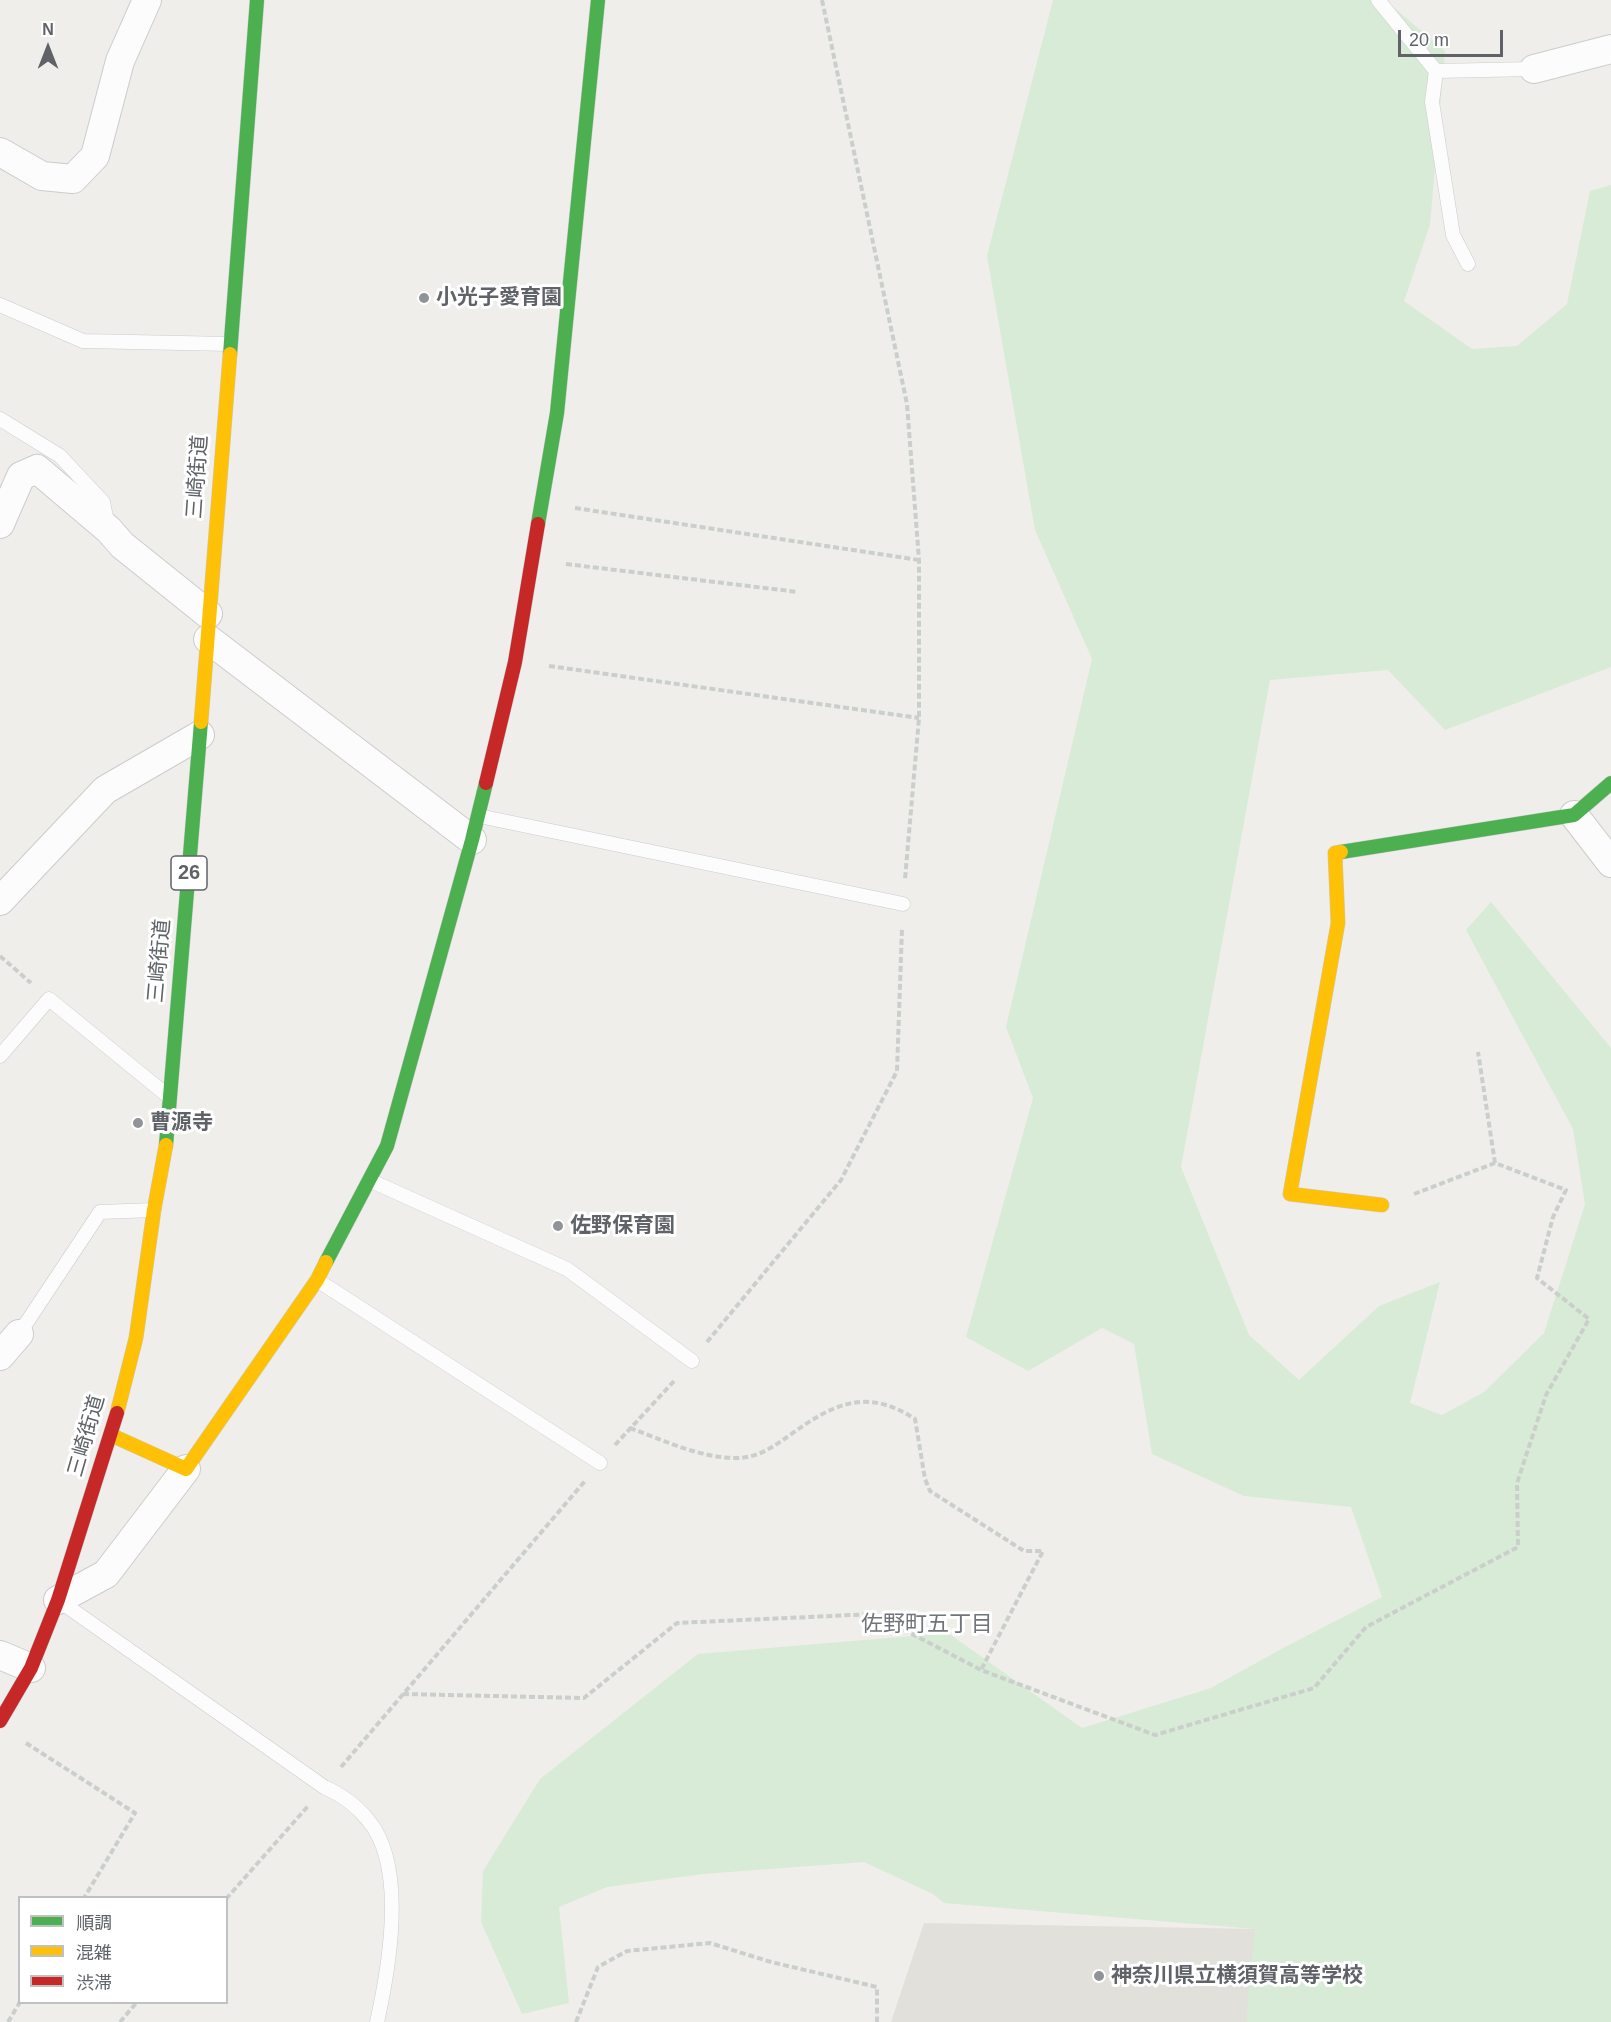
<!DOCTYPE html>
<html>
<head>
<meta charset="utf-8">
<style>
  body { margin:0 }
  #map { position:relative; width:1611px; height:2022px; overflow:hidden; background:#efeeea; font-family:Helvetica,"Noto Sans JP",sans-serif }
  canvas { display:block }
  .legend { position:absolute; left:18px; top:1896px; width:210px; height:108px; box-sizing:border-box; background:#fff; border:2px solid #bfc1c3; margin:0; padding:8px 10px; list-style:none; font-size:18px; color:#5f6368 }
  .legend li { display:flex; align-items:center; gap:12px; height:30px }
  .legend b { width:30px; border:2px solid #bfc1c3 }
  .north { position:absolute; left:18px; top:18px; width:60px; height:60px; -webkit-text-stroke:4px #fff; paint-order:stroke; rotate:0deg; font-size:16px; font-weight:700; line-height:24px; text-align:center; color:#5f6368 }
  .north::after { content:''; display:block; margin:auto; width:21px; height:27px; background:#5f6368; clip-path:polygon(50% 0,100% 100%,50% 72%,0 100%) }
  .scale { position:absolute; left:1398px; top:30px; width:105px; height:27px; box-sizing:border-box; border:3px solid #5f6368; border-top:0; padding-left:8px; font-size:18px; line-height:21px; white-space:nowrap; color:#5f6368; -webkit-text-stroke:4px #fff; paint-order:stroke }
</style>
</head>
<body>
<div id="map">
<canvas width="1611" height="2022"></canvas>
<ul class="legend">
<li><b style="height:8px;background:#4caf50"></b>順調</li>
<li><b style="height:8px;background:#ffc107"></b>混雑</li>
<li><b style="height:8px;background:#c62828"></b>渋滞</li>
</ul>
<div class="north">N</div>
<div class="scale">20 m</div>
</div>
<script>
const c = document.querySelector('canvas').getContext('2d');
c.lineJoin = 'round';
function fillPath(path, color) { c.fillStyle = color; c.fill(path, 'evenodd'); }
function stroke(path, color, width, dash) { c.strokeStyle = color; c.lineWidth = width; c.lineCap = dash ? 'butt' : 'round'; c.setLineDash(dash || []); c.stroke(path); }
function label(font, color, halo, rows, align = 'center') {
  c.font = font + ' Helvetica,"Noto Sans JP",sans-serif'; c.lineWidth = 6; c.setLineDash([]); c.textBaseline = 'middle'; c.strokeStyle = halo; c.fillStyle = color; for (const [text, x, y, turn = 0] of rows) {
    c.save(); c.translate(x, y); c.rotate((+turn || 0) * Math.PI / 180); c.textAlign = isNaN(turn) ? turn : align; if (halo) c.strokeText(text, 0, 0); c.fillText(text, 0, 0); c.restore();
  }
}
fillPath(new Path2D(`
  M 924,1923 L 1255,1929 L 1327,2022 L 891,2022 Z`), '#e2e0da');
fillPath(new Path2D(`
  M 1053,0 L 1385,0 L 1445,51 L 1430,225 L 1404,301 L 1472,349 L 1517,346 L 1567,304 L 1590,191 L 1611,185 L 1611,667 L 1445,730 L 1388,670 L 1270,680 L 1181,1167 L 1249,1335 L 1299,1380 L 1379,1306 L 1440,1282 L 1410,1403 L 1442,1415 L 1484,1392 L 1544,1333 L 1585,1204 L 1573,1129 L 1466,930 L 1491,902 L 1611,1048 L 1611,2022 L 1248,2022 L 1246,2021 L 1255,1929 L 944,1903 L 933,1894 L 864,1862 L 703,1874 L 607,1887 L 559,1907 L 569,2003 L 522,2014 L 481,1922 L 483,1871 L 540,1779 L 698,1654 L 948,1633 L 1082,1728 L 1211,1688 L 1285,1647 L 1382,1597 L 1351,1507 L 1244,1496 L 1152,1454 L 1134,1344 L 1102,1328 L 1028,1371 L 966,1337 L 1033,1098 L 1006,1027 L 1092,659 L 1035,530 L 987,256 Z`), '#d8ebd6');
const lane = new Path2D(`
  M 1378,0 L 1436,71 L 1534,69
  M 1436,71 L 1432,102 L 1453,235 L 1468,264
  M 0,305 L 83,341 L 230,344
  M 0,419 L 60,456 L 103,502 L 107,522
  M 479,816 L 903,904
  M 0,1056 L 49,999 L 168,1096
  M 369,1180 L 567,1269 L 692,1361
  M 317,1280 L 600,1463
  M 19,1334 L 100,1212 L 154,1210
  M 58,1600 L 324,1787 C 340,1794 357,1806 368,1820 C 407,1866 389,1968 377,2022`);
const street = new Path2D(`
  M 1534,69 L 1611,49
  M 0,152 L 42,176 L 73,179 L 95,156 L 120,61 L 147,0
  M 0,524 L 21,476 L 37,469 L 109,530 L 122,545 L 208,614
  M 208,639 L 472,840
  M 1574,815 L 1611,863
  M 0,901 L 105,790 L 200,735
  M 0,1356 L 19,1334
  M 58,1600 L 106,1574 L 186,1469
  M 0,1655 L 31,1668`);
const fast = new Path2D(`
  M 230,354 L 257,0
  M 538,524 L 557,413 L 598,0
  M 1341,852 L 1574,815 L 1611,783
  M 166,1145 L 201,722
  M 326,1262 L 387,1146 L 472,840 L 486,783`);
const slow = new Path2D(`
  M 201,722 L 230,354
  M 1341,852 L 1335,853 L 1338,923 L 1290,1194 L 1382,1205
  M 117,1413 L 136,1338 L 154,1210 L 166,1145
  M 111,1435 L 186,1469 L 317,1280 L 326,1262`);
const jam = new Path2D(`
  M 486,783 L 515,662 L 538,524
  M 0,1721 L 31,1668 L 58,1600 L 117,1413`);
stroke(lane, '#cbcccc', 15);
stroke(street, '#cbcccc', 30);
stroke(fast, '#cacacb', 15);
stroke(slow, '#cacacb', 15);
stroke(jam, '#cacacb', 15);
stroke(new Path2D(`
  M 822,0 L 907,404 L 919,560 L 919,718 L 905,879
  M 575,508 L 919,560
  M 566,564 L 798,592
  M 549,666 L 919,718
  M 0,956 L 31,983
  M 1414,1194 L 1495,1163
  M 707,1342 L 841,1180 L 897,1071 L 902,928
  M 630,1428 C 663,1440 700,1458 736,1458 C 758,1458 773,1447 790,1435 C 833,1404 866,1387 915,1419 L 925,1479 L 930,1491 L 1024,1551 L 1043,1551 L 981,1670
  M 615,1445 L 675,1380
  M 403,1694 L 584,1698 L 677,1623 L 874,1614 L 981,1670 L 1155,1735 L 1314,1688 L 1366,1627 L 1518,1547 L 1517,1483 L 1546,1395 L 1589,1319 L 1537,1278 L 1553,1217 L 1566,1190 L 1495,1163 L 1478,1052
  M 26,1743 L 135,1813 L 84,1898
  M 341,1767 L 585,1481
  M 226,1899 L 309,1805
  M 8,2022 L 20,2002
  M 120,2022 L 137,2002
  M 576,2022 L 598,1967 L 627,1951 L 710,1943 L 771,1962 L 877,1987 L 877,2022`), '#cacfcc', 4, [6, 3]);
stroke(lane, '#fdfcfc', 14);
stroke(street, '#fdfcfc', 28);
stroke(fast, '#4caf50', 14);
stroke(slow, '#ffc107', 14);
stroke(jam, '#c62828', 14);
for (const [x, y, r, color] of [
  [424,298,6,"#919496"],
  [138,1123,6,"#919496"],
  [558,1226,6,"#919496"],
  [1099,1976,6,"#919496"]
]) { const dot = new Path2D(); dot.arc(x, y, r, 0, 2 * Math.PI); c.fillStyle = color; c.fill(dot); stroke(dot, '#fff', 2); }
for (const [x, y, w] of [
  [189,873,36]
]) { const box = new Path2D(); box.roundRect(x - w / 2, y - 17, w, 34, 4.5); c.fillStyle = '#fff'; c.fill(box); stroke(box, '#5f6368', 1.5); }
label('bold 20px', '#5f6368', null, [
  ["26",189,873]
]);
label('bold 21px', '#5f6368', '#fff', [
  ["小光子愛育園",436,298],
  ["曹源寺",150,1123],
  ["佐野保育園",570,1226],
  ["神奈川県立横須賀高等学校",1111,1976]
], 'left');
label('21px', '#5f6368', '#fff', [
  ["三崎街道",198,477,-86],
  ["三崎街道",160,961,-85],
  ["三崎街道",87,1436,-74]
]);
label('22px', '#70757a', '#fff', [
  ["佐野町五丁目",927,1625]
]);
</script>
</body>
</html>
